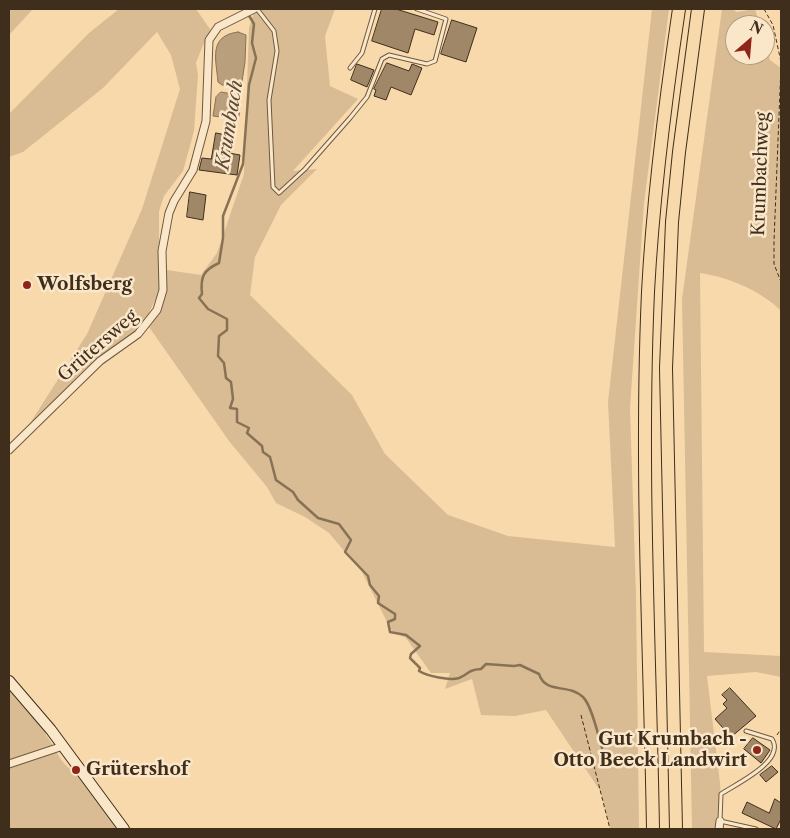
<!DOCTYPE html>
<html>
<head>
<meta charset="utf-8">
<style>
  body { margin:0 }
  #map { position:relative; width:790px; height:838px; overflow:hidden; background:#f8d9ac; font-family:"Libre Caslon Text",serif }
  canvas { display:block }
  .frame { position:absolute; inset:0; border:10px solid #3f2e1c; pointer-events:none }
  .north { position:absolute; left:725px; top:15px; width:50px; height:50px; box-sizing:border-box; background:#fae6c9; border:1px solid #af9c84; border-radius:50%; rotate:27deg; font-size:14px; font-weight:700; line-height:20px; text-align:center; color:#3f2e1c }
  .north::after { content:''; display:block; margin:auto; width:18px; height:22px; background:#8f2418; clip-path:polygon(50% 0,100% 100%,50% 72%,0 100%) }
</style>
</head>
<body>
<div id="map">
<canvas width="790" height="838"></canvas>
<div class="frame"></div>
<div class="north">N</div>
</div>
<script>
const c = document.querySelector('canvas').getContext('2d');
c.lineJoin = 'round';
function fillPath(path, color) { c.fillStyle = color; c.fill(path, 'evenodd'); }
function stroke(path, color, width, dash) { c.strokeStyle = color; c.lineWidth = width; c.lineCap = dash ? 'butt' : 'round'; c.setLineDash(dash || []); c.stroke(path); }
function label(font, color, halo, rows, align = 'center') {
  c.font = font + ' "Libre Caslon Text",serif'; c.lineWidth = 5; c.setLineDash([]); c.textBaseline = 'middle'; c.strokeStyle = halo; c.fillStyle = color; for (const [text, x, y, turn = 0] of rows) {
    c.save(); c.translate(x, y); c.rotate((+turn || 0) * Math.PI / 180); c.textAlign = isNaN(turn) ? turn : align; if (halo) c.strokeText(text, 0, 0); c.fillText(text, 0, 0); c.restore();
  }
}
fillPath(new Path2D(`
  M 9,9 L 33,9 L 9,35 Z
  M 119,9 L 196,9 L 212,32 L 203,45 L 196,63 L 198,75 L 194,131 L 183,171 L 164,196 L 159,211 L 159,292 L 146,319 L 134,333 L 85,369 L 27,428 L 87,334 L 142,209 L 180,89 L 171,55 L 157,32 L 103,88 L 23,152 L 9,157 L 9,114 L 89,33 Z
  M 260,9 L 335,9 L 325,36 L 330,86 L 358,99 L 293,171 L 317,169 L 281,205 L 255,257 L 250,295 L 352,395 L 385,454 L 448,515 L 508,536 L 615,547 L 608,402 L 652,9 L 669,9 L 644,203 L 630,408 L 636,595 L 639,829 L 610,829 L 601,792 L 546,710 L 515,716 L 481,715 L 472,679 L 445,689 L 450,673 L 431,673 L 406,638 L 391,630 L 362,572 L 329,533 L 305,517 L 276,503 L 267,487 L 229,441 L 149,327 C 163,310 166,291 167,270 L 201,275 L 217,253 L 244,174 L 249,28 L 253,15 Z
  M 722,9 L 732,9 L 737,12 L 755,9 L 760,25 L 735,25 L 735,55 L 765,55 L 765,42 L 770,60 L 781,68 L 781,311 C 762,291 728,277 700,273 L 704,652 L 781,656 L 781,677 L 756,672 L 707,676 L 720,783 L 723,829 L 692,829 L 682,299 Z
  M 9,690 C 21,705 37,720 47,736 C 56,749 61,767 77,772 L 119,829 L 9,829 Z`), '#d9bc94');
const water = new Path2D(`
  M 238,32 L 246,35 L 245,62 L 241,88 L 222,85 L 218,82 C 216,59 208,36 238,32 Z
  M 221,92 L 238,95 L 241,98 L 239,116 L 237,119 L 213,116 L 216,97 Z`);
fillPath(water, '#b99f7b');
stroke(water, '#887255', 1);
stroke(new Path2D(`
  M 245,9 L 254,24 L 252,43 L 256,58 L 249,85 L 243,164 L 223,216 L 223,238 L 219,263 C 204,270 200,276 202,294 L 199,298 L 208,309 L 227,319 L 227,330 L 219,336 L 218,356 L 224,363 L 226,378 L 231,382 L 233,399 L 230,408 L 237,409 L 237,422 L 249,428 L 247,433 L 262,446 L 263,452 L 270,457 L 276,480 L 293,492 L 298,500 L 318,518 L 339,524 L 351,540 L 345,552 L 368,576 L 370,585 L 379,596 L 378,603 L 395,614 L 395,619 L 388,622 L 390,632 L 406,635 L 420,646 L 411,654 L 410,658 L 420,668 L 419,671 C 427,676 450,681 459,678 C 469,674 467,670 481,669 L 486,664 L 514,666 L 520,665 L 539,674 C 546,695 569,683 583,697 C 592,706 598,735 602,748`), '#887255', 2.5);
const building = new Path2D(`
  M 382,9 L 396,9 L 438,22 L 434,35 L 415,29 L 408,53 L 372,41 Z
  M 452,20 L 477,28 L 466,62 L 441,54 Z
  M 387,63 L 409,71 L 412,64 L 422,68 L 411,95 L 391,87 L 386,100 L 374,96 L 376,90 L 374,89 Z
  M 357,64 L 374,70 L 367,87 L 351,80 Z
  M 216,133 L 232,136 L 229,153 L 240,155 L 237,175 L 199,170 L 202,158 L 211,159 Z
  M 190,192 L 206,195 L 203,220 L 187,217 Z
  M 730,688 L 756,716 L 731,737 L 715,719 L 727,708 L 723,704 L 727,700 L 722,695 Z
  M 753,738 L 770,750 L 761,763 L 744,749 Z
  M 772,766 L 778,772 L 766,782 L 760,775 Z
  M 775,799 L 781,803 L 781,819 L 776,829 L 742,813 L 747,802 L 769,813 Z`);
fillPath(building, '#9f8767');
stroke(building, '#3f2e1c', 1);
const lane = new Path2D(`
  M 257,9 L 274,31 L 277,51 L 269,100 L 273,187 L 279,193 L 305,169 L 350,118 L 367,97 L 382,59 L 389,55 L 427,64 L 435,61 L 446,19 L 417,9
  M 350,68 L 362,53 L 375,9
  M 746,731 L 772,739 C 786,761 736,784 721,794 L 720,821 L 756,829`);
const street = new Path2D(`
  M 9,450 L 100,361 L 138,334 L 157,310 L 163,290 L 162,251 L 169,213 L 174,201 L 193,170 L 206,121 L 209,40 L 218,27 L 254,9
  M 9,764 L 63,746
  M 719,829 L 720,821`);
const secondary = new Path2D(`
  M 9,681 L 51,730 L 124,829`);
const highway = new Path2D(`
  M 653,829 C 650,651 640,471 648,292 C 653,197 665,103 679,9
  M 676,829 L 666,368 L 672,222 L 679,152 L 698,9`);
stroke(lane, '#6d5940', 5);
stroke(street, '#6d5940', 9);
stroke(secondary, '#3f2e1c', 12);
stroke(highway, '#3f2e1c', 14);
stroke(new Path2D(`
  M 764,9 L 773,25 L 781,62
  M 781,66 L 774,241 L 774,264 L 781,282
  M 581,715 L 610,829
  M 777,735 L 781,729`), '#3f2e1c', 1, [4, 2.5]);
stroke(lane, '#fae6c9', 3);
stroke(street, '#fae6c9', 7);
stroke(secondary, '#fae6c9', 10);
stroke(highway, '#f8d9ac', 12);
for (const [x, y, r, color] of [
  [27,285,5,"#8f2418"],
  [757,750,5,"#8f2418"],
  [76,770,5,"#8f2418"]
]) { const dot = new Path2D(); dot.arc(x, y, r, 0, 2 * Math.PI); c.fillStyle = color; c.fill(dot); stroke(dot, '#fae6c9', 2); }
label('18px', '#3f2e1c', '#fae6c9', [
  ["Krumbachweg",761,174,-88],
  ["Grütersweg",98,346,-41]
]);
label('bold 18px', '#3f2e1c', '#fae6c9', [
  ["Wolfsberg",37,285],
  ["Gut Krumbach -",747,740,"right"],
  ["Otto Beeck Landwirt",747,761,"right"],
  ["Grütershof",86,770]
], 'left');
label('italic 19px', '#5e4a34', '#fae6c9', [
  ["Krumbach",230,125,-81]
]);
</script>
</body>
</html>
